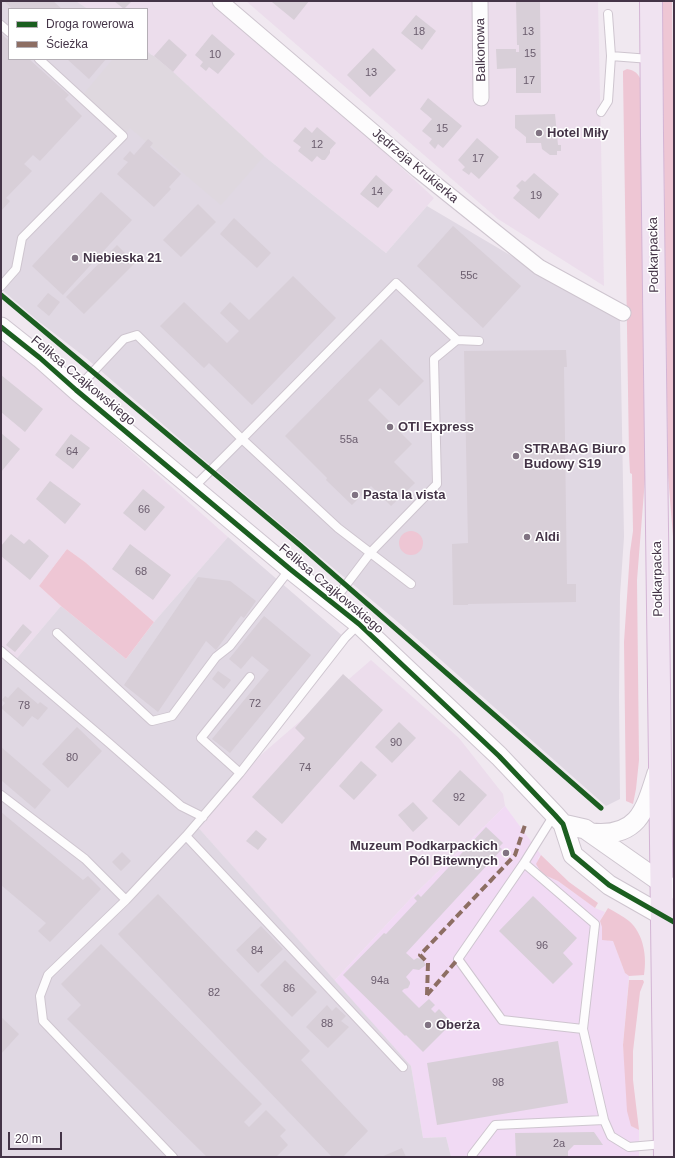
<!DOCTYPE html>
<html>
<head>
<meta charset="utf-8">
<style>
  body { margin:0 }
  #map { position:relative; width:675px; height:1158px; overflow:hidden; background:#f0e8f0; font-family:Arial,sans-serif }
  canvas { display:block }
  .frame { position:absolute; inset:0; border:2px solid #443447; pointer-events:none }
  .legend { position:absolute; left:8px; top:8px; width:140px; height:52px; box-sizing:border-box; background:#fff; border:1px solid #b4aeb5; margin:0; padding:5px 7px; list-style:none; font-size:12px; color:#443447 }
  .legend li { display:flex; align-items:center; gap:8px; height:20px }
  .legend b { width:20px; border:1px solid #b4aeb5 }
  .scale { position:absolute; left:8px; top:1132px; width:54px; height:18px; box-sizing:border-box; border:2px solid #443447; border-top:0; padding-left:5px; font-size:12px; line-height:14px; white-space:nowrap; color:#443447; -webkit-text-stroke:3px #fff; paint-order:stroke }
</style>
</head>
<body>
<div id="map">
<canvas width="675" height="1158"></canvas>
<div class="frame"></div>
<ul class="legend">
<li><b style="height:5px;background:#1b5e20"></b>Droga rowerowa</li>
<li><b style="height:5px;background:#8d6e63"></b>Ścieżka</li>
</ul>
<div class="scale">20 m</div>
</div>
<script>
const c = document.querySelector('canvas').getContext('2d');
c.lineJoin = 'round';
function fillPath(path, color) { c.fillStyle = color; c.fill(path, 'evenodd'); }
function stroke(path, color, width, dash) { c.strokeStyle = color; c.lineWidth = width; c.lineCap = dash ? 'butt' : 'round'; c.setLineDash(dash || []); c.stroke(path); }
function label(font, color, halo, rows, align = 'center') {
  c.font = font + ' Arial,sans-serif'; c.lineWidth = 3; c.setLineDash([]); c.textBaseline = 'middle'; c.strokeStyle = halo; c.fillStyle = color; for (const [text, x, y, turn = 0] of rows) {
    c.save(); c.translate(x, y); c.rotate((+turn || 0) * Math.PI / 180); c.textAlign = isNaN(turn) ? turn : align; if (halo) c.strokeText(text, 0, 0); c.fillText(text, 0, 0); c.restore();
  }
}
fillPath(new Path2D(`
  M 76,1 L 211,1 L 336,107 L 434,198 L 386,253 L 264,156 L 173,72 L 147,51 L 147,9 L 88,9 Z
  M 246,1 L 598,1 L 604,286 L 498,219 Z
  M 1,336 L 228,537 L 154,622 L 85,562 L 67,549 L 39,586 L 61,606 L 12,664 L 1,745 Z
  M 371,660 L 459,738 L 503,794 L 505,806 L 413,896 L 334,981 L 196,825 L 240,773 Z`), '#ecddec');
fillPath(new Path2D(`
  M 505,806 L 541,855 L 538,858 L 546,876 L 558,881 L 595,908 L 605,912 L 600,921 L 602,927 L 602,939 L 613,941 L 625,973 L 629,976 L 623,1045 L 631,1126 L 639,1130 L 639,1157 L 451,1157 L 446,1137 L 423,1138 L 411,1066 L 334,981 L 413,896 Z`), '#f1daf4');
fillPath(new Path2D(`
  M 1,1 L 76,1 L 88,9 L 9,9 L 9,59 L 147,59 L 147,51 L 173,72 L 264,156 L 386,253 L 427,206 L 620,320 L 624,537 L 620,595 L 619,696 L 620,799 L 606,806 L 399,623 L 203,459 L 86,358 L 37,320 L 1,289 Z
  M 228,537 L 345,638 L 196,825 L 411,1066 L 423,1138 L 446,1137 L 451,1157 L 1,1157 L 1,658 L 12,664 L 61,606 L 126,659 L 154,622 Z`), '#e0d8e3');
fillPath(new Path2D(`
  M 662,1 L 672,1 L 674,197 L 674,549 L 668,475 Z
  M 627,69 C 633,70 637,72 640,78 L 645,479 L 637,580 L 639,760 L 636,789 L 633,804 L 626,801 L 624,642 L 630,552 L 633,531 L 632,474 L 630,473 L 629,454 L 623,76 L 623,71 Z
  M399 543a12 12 0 1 1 24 0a12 12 0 1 1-24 0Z
  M 67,549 L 85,562 L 154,622 L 126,659 L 61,606 L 39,586 Z
  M 541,855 L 569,882 L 598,903 L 595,908 L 558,881 L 542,874 L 536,864 Z
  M 608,908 C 615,912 623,916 629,921 C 644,934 647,957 644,975 L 629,976 L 625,973 L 613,941 L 602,940 L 602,927 L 600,921 Z
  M 629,980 L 643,980 L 644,982 L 640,992 L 633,1051 L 633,1080 L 639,1130 L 631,1126 L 627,1111 L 623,1045 Z`), '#eec6d4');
fillPath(new Path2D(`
  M 147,54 L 154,56 L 173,72 L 264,156 L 221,205 L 130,128 L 123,136 L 81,97 L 113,59 L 147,59 Z`), '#dfd8df');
fillPath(new Path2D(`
  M 4,1 L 53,1 L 62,9 L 12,9 Z
  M 114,1 L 132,1 L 124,9 Z
  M 273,1 L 309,1 L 294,20 L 272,2 Z
  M 516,1 L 540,1 L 541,93 L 516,93 L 516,68 L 497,69 L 496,49 L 516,49 L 516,52 L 519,52 L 519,45 L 517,45 Z
  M 416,15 L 436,31 L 422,50 L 401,33 Z
  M 1,33 L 9,41 L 9,59 L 29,59 L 69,95 L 65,99 L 82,116 L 40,161 L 33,155 L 24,164 L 32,171 L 6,198 L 10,201 L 1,211 Z
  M 212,34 L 235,54 L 218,74 L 209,67 L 206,71 L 200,66 L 203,62 L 195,55 Z
  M 169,39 L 187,55 L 173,72 L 154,56 Z
  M 373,48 L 396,70 L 370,97 L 347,75 Z
  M 67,59 L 106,59 L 89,79 Z
  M 428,98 L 462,126 L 443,148 L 438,144 L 435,149 L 429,143 L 432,139 L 422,131 L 432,119 L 420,109 Z
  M 555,114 L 558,145 L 561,145 L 561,151 L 557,151 L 557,155 L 550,155 L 542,149 L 541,143 L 526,143 L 526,137 L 515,128 L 515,115 Z
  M 305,127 L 312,133 L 317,127 L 336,143 L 330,150 L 330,153 L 325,160 L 322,160 L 317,156 L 312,162 L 298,151 L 301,147 L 293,141 Z
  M 477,138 L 499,157 L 479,179 L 471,172 L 469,175 L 462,170 L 465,167 L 458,160 Z
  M 148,139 L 153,143 L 150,147 L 181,174 L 169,187 L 171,189 L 154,207 L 117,174 L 128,162 L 123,159 L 130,151 L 134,155 Z
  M 534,173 L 559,194 L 539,219 L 513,198 L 520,190 L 516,186 L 522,180 L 525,182 Z
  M 376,175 L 393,190 L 378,208 L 360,194 Z
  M 101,192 L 132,220 L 63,295 L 32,266 Z
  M 198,204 L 216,222 L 181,257 L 163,240 Z
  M 234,218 L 271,253 L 257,268 L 220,234 Z
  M 453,226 L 521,286 L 483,328 L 417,266 Z
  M 117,245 L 135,263 L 84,314 L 66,297 Z
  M 293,276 L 336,318 L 252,405 L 209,363 L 204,368 L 160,326 L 184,302 L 227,343 L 239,331 L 220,313 L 230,302 L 249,320 Z
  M 48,293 L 60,302 L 49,316 L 37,306 Z
  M 381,339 L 424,381 L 399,406 L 380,388 L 368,400 L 412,444 L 394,462 L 415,483 L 391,506 L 371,486 L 352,505 L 326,480 L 327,478 L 285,436 Z
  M 566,350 L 567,367 L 564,367 L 567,584 L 576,584 L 576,602 L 468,604 L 468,605 L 453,605 L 452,544 L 468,543 L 464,351 Z
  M 1,375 L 43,409 L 25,432 L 1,412 Z
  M 1,433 L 20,449 L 1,472 Z
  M 71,434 L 90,448 L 73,469 L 55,455 Z
  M 50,481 L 81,504 L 65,524 L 36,499 Z
  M 143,489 L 165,507 L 145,531 L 123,513 Z
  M 11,534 L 24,544 L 29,539 L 49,556 L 30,580 L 1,556 L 1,546 Z
  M 130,544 L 171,575 L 153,600 L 112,569 Z
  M 198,577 L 230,581 L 256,601 L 244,618 L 241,616 L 216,650 L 206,641 L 158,712 L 124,685 Z
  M 264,616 L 311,655 L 230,753 L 212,739 L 269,670 L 252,656 L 241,669 L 229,659 Z
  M 23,624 L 32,632 L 15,652 L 6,645 Z
  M 218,671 L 231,680 L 224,689 L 212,679 Z
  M 343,674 L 383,710 L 282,824 L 252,797 L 305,738 L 295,728 Z
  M 18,687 L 38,704 L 40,702 L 48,708 L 38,720 L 32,716 L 23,727 L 1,708 L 5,703 L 2,700 L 5,696 L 8,698 Z
  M 399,722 L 416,738 L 392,763 L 375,747 Z
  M 77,727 L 102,751 L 68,788 L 42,764 Z
  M 1,747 L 51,790 L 35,809 L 1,780 Z
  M 361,761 L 377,775 L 354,800 L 339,786 Z
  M 460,770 L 487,795 L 459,826 L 432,801 Z
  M 413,802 L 428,818 L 413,832 L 398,815 Z
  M 1,812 L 83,880 L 88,876 L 101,889 L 50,942 L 38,931 L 46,923 L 1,885 Z
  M 486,827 L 503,843 L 499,847 L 502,849 L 406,953 L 414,960 L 417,958 L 422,959 L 426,965 L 419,970 L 413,969 L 406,977 L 410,982 L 410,984 L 408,988 L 404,989 L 402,991 L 419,1008 L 429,999 L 435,1005 L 431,1009 L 435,1013 L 439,1009 L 452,1023 L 423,1052 L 406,1035 L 405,1036 L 343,975 L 384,933 L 386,934 L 417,901 L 414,898 L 418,894 L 421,897 Z
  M 256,830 L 267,839 L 258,850 L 246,841 Z
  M 122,852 L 131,861 L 121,871 L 112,862 Z
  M 158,894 L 310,1051 L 301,1060 L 368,1131 L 343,1157 L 332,1157 L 118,934 Z
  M 533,896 L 577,938 L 563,953 L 573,964 L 553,984 L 499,931 Z
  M 261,926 L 283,949 L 258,973 L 236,950 Z
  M 101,944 L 262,1104 L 244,1122 L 249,1127 L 266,1110 L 286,1130 L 280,1136 L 288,1145 L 276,1157 L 207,1157 L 67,1019 L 81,1005 L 61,984 Z
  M 285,960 L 317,992 L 292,1017 L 260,985 Z
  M 327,1005 L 332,1011 L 336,1007 L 346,1016 L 341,1021 L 349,1027 L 328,1048 L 306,1027 Z
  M 1,1017 L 19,1034 L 1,1054 Z
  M 558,1041 L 568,1103 L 437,1125 L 427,1063 Z
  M 594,1132 L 603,1145 L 574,1145 L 568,1151 L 568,1157 L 516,1157 L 515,1133 Z
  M 402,1148 L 406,1157 L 381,1157 Z`), '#d8cfd8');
const service = new Path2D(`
  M 1,25 L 9,32
  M 611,56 L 650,59
  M 601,112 L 608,101 L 611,56 L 608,14
  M 1,286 L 16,269 L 22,238 L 123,136 L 39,59
  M 76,390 L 124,339 L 137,335 L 242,439 L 396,283 L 457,340
  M 193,488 L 242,439 L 338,528 L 411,584
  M 333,602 L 371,552 L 437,484 L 434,359 L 457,340 L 479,341
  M 359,624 L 345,638 L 240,773 L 186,836 L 403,1067
  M 57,633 L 152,721 L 172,716 L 216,657 L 230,646 L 290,569
  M 1,651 L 109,743 L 181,806 L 203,817
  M 240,773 L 201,738 L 250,677
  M 1,795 L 85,859 L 126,900 L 48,975 L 40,996 L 43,1021 L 173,1157
  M 524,863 L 595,924 L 583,1029 L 502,1020 L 458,959 L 524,863 L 554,815
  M 126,900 L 186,836
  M 604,1120 L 611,1136 L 629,1147 L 664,1144
  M 472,1155 L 495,1125 L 604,1120 L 583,1029`);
const minor = new Path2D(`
  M 220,1 L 418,170 L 539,267 L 623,313
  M 480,1 L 481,98`);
const tertiary = new Path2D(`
  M 1,327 L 40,358 L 76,390 L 290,569 L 359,624 L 499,756 L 555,815 L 563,824 L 573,855 L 609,885 L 674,922
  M 563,824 L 585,829 L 662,883 L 674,889
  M 591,833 C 638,838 645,811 657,773`);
const primary = new Path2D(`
  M 651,1 L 652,135 L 665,1157`);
stroke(service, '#cec5cf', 10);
stroke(minor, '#cec5cf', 17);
stroke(tertiary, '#cec5cf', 21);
stroke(primary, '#d3b4d4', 24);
stroke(service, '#fdfcfd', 8);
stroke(minor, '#fdfcfd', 15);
stroke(tertiary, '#fdfcfd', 19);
stroke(primary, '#f0e3f1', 22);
stroke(new Path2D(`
  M 427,995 L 428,963 L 420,955 L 515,855 L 525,825
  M 427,995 L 458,959`), '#8d6e63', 4, [8, 4]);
stroke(new Path2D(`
  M 1,295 L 301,546 L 601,808
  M 1,327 L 40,358 L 76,390 L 290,569 L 359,624 L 499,756 L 555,815 L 563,824 L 573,855 L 609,885 L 674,922`), '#1b5e20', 5);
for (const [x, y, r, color] of [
  [539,133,4,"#807382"],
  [75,258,4,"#807382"],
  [390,427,4,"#807382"],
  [516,456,4,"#807382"],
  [355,495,4,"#807382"],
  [527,537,4,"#807382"],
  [506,853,4,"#807382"],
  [428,1025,4,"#807382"]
]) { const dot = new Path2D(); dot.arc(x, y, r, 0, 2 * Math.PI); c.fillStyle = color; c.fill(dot); stroke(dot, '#fff', 1.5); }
label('11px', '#6a5c6d', null, [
  ["18",419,32],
  ["13",528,32],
  ["15",530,54],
  ["10",215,55],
  ["13",371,73],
  ["17",529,81],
  ["15",442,129],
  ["12",317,145],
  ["17",478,159],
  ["14",377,192],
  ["19",536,196],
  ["55c",469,276],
  ["55a",349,440],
  ["64",72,452],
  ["66",144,510],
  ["68",141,572],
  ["72",255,704],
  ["78",24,706],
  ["90",396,743],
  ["80",72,758],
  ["74",305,768],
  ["92",459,798],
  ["96",542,946],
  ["84",257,951],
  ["94a",380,981],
  ["86",289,989],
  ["82",214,993],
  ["88",327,1024],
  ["98",498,1083],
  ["2a",559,1144]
]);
label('13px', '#443447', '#fff', [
  ["Balkonowa",481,50,-91],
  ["Jędrzeja Krukierka",415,166,40],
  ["Podkarpacka",654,255,-91],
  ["Feliksa Czajkowskiego",83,381,40],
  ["Podkarpacka",658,579,-91],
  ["Feliksa Czajkowskiego",331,589,40]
]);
label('bold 13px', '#443447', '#fff', [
  ["Hotel Miły",547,133],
  ["Niebieska 21",83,258],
  ["OTI Express",398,427],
  ["STRABAG Biuro",524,449],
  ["Budowy S19",524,464],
  ["Pasta la vista",363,495],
  ["Aldi",535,537],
  ["Muzeum Podkarpackich",498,846,"right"],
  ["Pól Bitewnych",498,861,"right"],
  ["Oberża",436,1025]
], 'left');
</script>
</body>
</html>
